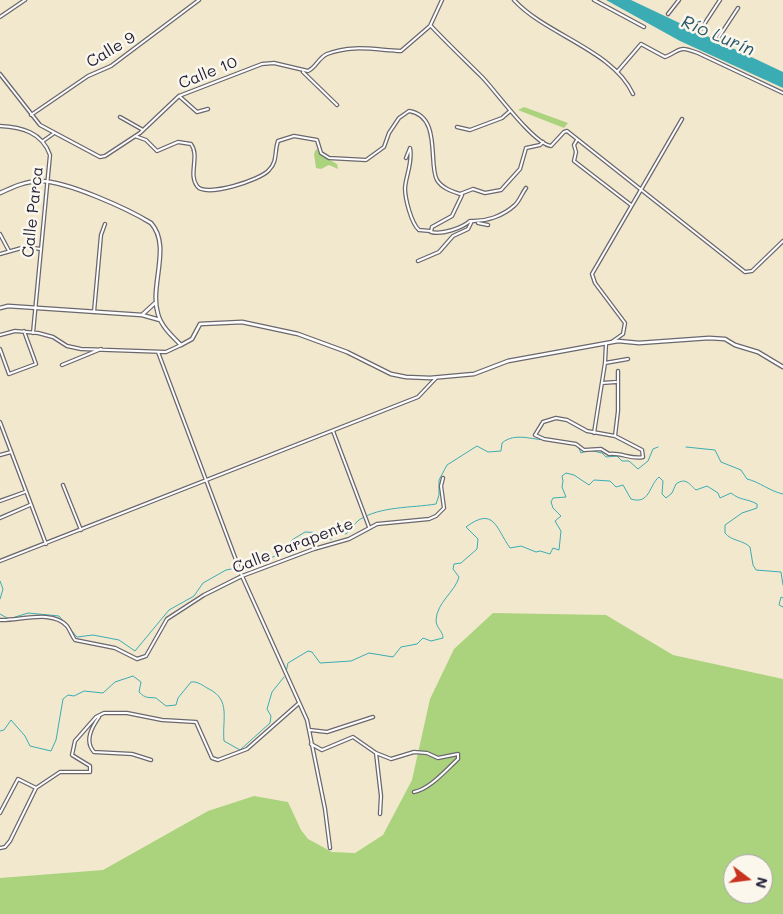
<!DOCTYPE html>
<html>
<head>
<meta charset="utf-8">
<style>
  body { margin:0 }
  #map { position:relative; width:783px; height:914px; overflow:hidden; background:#f2e8ce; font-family:Mali,sans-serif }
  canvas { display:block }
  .north { position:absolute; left:723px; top:854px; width:50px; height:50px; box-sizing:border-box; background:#fbf7ec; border:1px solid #a4a2a5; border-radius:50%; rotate:105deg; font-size:14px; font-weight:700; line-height:20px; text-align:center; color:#22223b }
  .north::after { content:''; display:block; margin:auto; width:18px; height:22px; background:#c8321e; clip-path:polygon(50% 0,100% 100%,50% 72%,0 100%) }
</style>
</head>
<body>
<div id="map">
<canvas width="783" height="914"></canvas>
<div class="north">N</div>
</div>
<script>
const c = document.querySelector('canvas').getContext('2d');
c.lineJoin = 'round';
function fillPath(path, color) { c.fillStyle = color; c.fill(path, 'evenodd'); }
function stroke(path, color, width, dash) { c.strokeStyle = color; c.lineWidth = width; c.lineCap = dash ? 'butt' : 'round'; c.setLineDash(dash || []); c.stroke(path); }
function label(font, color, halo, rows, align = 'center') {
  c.font = font + ' Mali,sans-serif'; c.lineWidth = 5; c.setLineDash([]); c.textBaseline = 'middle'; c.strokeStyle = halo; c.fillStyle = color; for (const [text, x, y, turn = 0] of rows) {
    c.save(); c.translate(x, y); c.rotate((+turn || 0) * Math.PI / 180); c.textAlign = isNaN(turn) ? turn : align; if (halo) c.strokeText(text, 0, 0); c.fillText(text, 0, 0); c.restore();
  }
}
fillPath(new Path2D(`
  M 524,107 L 568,123 L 564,128 L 518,110 Z
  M 316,149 L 326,158 L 337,164 L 338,169 L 329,165 L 321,169 L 316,168 L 314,154 Z
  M 493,613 L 606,615 L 673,655 L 783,679 L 783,914 L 0,914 L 0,878 L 103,870 L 208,811 L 254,796 L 288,802 L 301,830 L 308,839 L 332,852 L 355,853 L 383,835 L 412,780 L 430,699 L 454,649 ZM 733,864 L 763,864 L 763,894 L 733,894 Z`), '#abd37d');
fillPath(new Path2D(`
  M 606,0 L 631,0 L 783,72 L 783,88 L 680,41 Z`), '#3bacb3');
stroke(new Path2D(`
  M 578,446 L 581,453 L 589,450 L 602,453 L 606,457 L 617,456 L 622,461 L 629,461 L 638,469 L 648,461 L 653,449 L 658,447
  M 686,447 L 715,450 L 721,462 L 741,470 L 747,479 C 760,482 769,491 783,494
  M 240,567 L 273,557 L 285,550 L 292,540 L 305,532 L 325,533 L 330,539 L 332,539 L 337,532 L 346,534 C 350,530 354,524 359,520 C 380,506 412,508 436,504 L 439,495 L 439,480 L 447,465 L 477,446 L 488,452 L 501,451 L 502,443 C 515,432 532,440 547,440
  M 0,581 L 3,589 L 0,599
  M 783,598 L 781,597 L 779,605 L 783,607
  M 0,614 L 9,619 L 28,613 L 59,616 L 77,637 L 93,635 L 119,640 L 135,651 L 169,610 L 194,596 L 203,583 L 226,570 L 236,568
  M 286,672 L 288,663 L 308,651 L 312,652 L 320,663 L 351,661 L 369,653 L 393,657 L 401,647 L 417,644 L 423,638 L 431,641 L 443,638 C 443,631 436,628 436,620 C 437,602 455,592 459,577 L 453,569 L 454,564 L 461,563 L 477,549 L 478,539 L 466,527 C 494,506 496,528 510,548 L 521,546 L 536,552 L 540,551 L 550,554 L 553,548 L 559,550 L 561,531 L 555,521 L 561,516 L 553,508 L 551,502 L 553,498 L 566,497 L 562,487 L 563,481 L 562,476 L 566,473 L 574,475 L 589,485 L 594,480 L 610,481 L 616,487 L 623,485 L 631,499 C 650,505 649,485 659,477 L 663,481 L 662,494 L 666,498 L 672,493 L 676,484 C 686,477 689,484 696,490 L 707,486 L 718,493 L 720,498 L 731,493 C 741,501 746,498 757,504 L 757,508 L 742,513 L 725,525 L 725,533 C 731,541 743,540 750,547 L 753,565 L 756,570 L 781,572 L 783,585
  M 0,731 L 4,730 L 11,720 L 25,736 L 30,746 L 51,751 L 56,740 L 63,699 L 68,695 L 74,696 L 84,691 L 103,693 L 115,682 L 133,676 L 141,682 L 139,692 C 146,699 148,697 156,698 L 166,706 L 176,705 L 178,698 L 191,682 C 198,681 203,686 209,689 C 231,700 222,719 224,741 L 240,750 L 270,723 L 271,716 L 267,709 L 272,692 L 284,677`), '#3bacb3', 1);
const minor = new Path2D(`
  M 514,0 C 546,35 613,50 633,94
  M 594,0 L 644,27
  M 668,14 L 679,0
  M 0,17 L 25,0
  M 431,26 C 448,44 466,61 483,78 C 497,93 534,144 551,146 L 564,132 L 567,131 L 745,272 L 752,271 L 783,241
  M 701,29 L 720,0
  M 719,37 L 738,8
  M 303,72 L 337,105
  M 617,72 L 641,44 L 665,57 C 682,50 677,45 698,53 L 783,93
  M 0,74 L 40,125 L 100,157 L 105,156 L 140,133 L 179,96 L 262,64 L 274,63 L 308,71 C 316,68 318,58 327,54 C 352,44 376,50 401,51 L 430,26 L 442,0
  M 179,96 L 197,112 L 208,109
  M 31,115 L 88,76 L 111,66 L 199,0
  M 120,117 L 143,130
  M 0,126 C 21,127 42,132 50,155 L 33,333
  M 457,127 L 470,130 L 502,118 L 510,111
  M 135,136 L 146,140 L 157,151 L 178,142 L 191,144 C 200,156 188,174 197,186 C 205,198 261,180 269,170 C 278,161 274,152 278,141 L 294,136 L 317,140 L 321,153 L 329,158 L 366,160 L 384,147 L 389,133 L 399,118 L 409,111 C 442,116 428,165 437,180 C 442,188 451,191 460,194 L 473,189 L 485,193 L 501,190 L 520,169 L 526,148 L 540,145 L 543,142
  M 577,140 L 574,145 L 576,152 L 574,161 L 631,205
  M 43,141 L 53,134
  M 406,158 L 410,148 C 413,162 406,175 405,188 C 405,198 411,223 419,230 L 430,231
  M 462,195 L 452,216 L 432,227 L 431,232 C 442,235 462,228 470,221 C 486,222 503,216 515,205 C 520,200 522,193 526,188
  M 478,223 L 488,225
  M 0,234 L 9,251
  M 0,254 L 25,247 L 41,249
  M 418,261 L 439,252 L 453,236 L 468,229 L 472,221
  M 94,312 L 101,235 L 105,224
  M 0,335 L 15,331 L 38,333 L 53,337 L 67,346 L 81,349 L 166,352 L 181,345
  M 613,341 L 623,334 L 625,323 L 595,283 L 592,274 L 682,119
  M 0,349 L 9,374 L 36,364 L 24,331
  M 158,352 L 242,576 L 307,720 L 325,809 L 330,848
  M 605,363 L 606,344
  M 62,365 L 101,349
  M 602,383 L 616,382
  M 556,418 L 567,420 L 587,431 L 615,436 L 642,450 L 643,457 C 632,460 620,452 609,454 L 601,449 L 584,450 L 576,444 L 544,439 L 535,435 L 543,422 Z
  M 0,422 L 46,544
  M 333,431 L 369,527
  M 594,433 L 605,363 L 628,359
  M 615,436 L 618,411 L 618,371
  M 0,455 L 11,452
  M 63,485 L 81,530
  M 0,501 L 25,492
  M 0,518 L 30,505
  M 0,561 L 418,397 L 436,378
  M 0,620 C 19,621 52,609 67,626 C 70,630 72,636 75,640 L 115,648 L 137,659 L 146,656 L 167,619 L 204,595 L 242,576 L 314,549 L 349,539 L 377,524 L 429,519 L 436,516 L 444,508 L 441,486 L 443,478
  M 99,717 C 92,727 84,741 94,752 L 132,754 L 151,760
  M 310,730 L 327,732 L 373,717
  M 311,744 L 322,750 L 353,737 L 376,753 L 391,759 L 414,752 L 427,753 L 438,758 L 458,754 L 458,759 C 446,770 430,789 414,792
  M 376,753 L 381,796 L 380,814
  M 0,813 L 18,779 L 36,788
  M 0,848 L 5,847 L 10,841 L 36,788 L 60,772 L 90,772 L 90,766 L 72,755 L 75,741 L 96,717 L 104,713 L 127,713 L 162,720 L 196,722 L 212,758 L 218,760 L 247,749 L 298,704`);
const tertiary = new Path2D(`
  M 0,193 C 13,187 26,181 40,181 C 67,181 128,209 151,223 C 172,246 149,286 158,314 C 161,326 172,336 181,345 L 192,339 L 200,324 L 242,322 L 298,334 L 347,352 L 391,374 L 406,377 L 430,378 L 474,374 L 508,361 L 618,341 L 639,343 L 709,338 L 725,339 L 735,345 L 758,352 L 783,367
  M 0,308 L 8,306 L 142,315 L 160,320
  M 143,314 L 155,303`);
stroke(minor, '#6b676e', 4.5);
stroke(tertiary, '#6b676e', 5);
stroke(minor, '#fff', 2);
stroke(tertiary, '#fff', 2.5);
label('16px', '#22223b', '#fbf7ec', [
  ["Calle 9",111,50,-31],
  ["Calle 10",208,73,-22],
  ["Calle Parca",33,212,-84],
  ["Calle Parapente",293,546,-21]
]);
label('italic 18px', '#2c596b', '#fbf7ec', [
  ["Río Lurín",718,36,23]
]);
</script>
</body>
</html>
